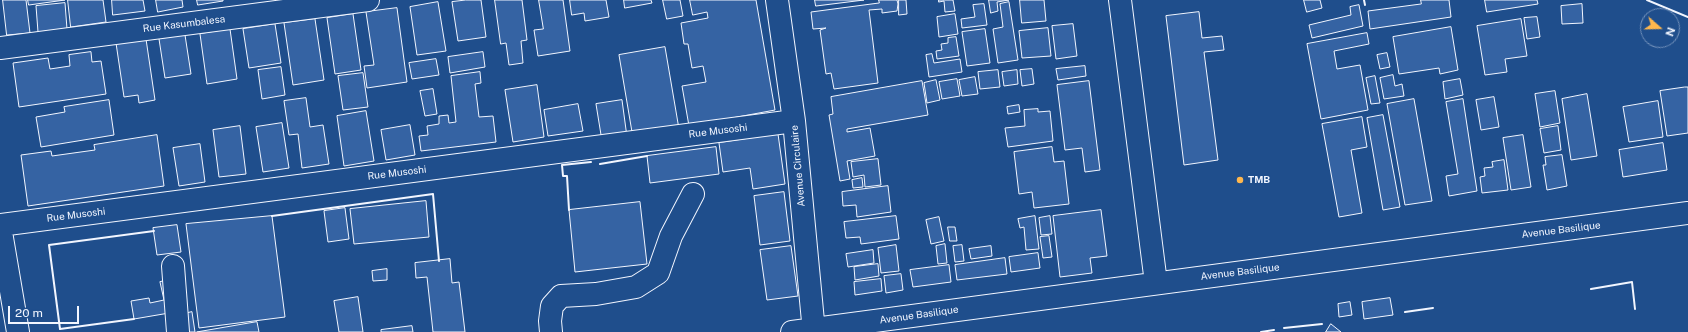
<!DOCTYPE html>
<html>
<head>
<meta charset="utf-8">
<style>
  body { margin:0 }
  #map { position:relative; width:1688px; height:332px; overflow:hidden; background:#1f4e8c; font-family:"Public Sans",sans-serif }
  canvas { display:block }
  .north { position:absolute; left:1640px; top:8px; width:40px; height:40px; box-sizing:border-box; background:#1f4e8c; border:1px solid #7391ba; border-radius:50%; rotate:110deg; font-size:11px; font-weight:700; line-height:16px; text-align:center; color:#f2f6ff }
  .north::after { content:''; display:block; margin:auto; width:14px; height:18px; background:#ffb74d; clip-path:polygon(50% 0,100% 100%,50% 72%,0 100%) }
  .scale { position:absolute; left:8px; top:306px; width:71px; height:18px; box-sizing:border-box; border:2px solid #f2f6ff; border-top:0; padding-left:5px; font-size:12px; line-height:14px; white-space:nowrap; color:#f2f6ff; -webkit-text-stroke:3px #1f4e8c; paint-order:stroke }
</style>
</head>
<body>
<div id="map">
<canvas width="1688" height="332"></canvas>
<div class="north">N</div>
<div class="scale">20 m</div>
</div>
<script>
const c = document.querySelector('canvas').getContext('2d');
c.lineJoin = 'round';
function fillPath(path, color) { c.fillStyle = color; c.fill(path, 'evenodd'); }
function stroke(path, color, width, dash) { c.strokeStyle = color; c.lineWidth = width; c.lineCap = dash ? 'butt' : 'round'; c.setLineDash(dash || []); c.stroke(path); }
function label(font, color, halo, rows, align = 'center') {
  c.font = font + ' "Public Sans",sans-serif'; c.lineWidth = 3; c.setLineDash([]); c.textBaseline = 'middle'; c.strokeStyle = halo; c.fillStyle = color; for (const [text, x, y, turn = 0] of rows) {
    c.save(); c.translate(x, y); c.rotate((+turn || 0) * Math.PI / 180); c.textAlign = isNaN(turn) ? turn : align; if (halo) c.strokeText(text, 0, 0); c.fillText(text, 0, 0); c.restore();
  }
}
const building = new Path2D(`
  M 3,0 L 26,0 L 30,33 L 7,35 Z
  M 28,0 L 65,0 L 29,5 Z
  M 68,0 L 103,0 L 106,22 L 71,27 Z
  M 112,0 L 143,0 L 145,11 L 113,15 Z
  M 156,0 L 182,0 L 183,7 L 158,12 Z
  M 197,0 L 223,0 L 223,1 L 198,5 Z
  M 466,0 L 481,0 L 486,37 L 458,41 L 452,2 Z
  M 495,0 L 522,0 L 527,40 L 521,41 L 523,63 L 509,65 L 506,43 L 501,44 Z
  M 539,0 L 563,0 L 570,51 L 538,56 L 534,30 L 543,29 Z
  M 570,0 L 606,0 L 609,17 L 585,21 L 584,13 L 572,15 Z
  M 624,0 L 651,0 L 652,3 L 625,8 Z
  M 663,0 L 680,0 L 683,16 L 667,19 Z
  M 690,0 L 756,0 L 775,110 L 689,126 L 682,86 L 706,82 L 703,66 L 692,68 L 688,44 L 684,44 L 681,23 L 708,18 L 707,12 L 693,15 Z
  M 815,0 L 864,0 L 816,6 Z
  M 879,0 L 897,0 L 898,4 L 897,11 L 882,13 L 882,9 L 869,10 L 878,83 L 834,89 L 831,73 L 826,74 L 820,30 L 826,28 L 813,29 L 811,12 L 879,3 Z
  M 899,0 L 906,0 L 907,14 L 899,15 Z
  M 939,0 L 953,0 L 955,11 L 945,12 L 944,1 L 939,2 Z
  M 989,0 L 1009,0 L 997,2 L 998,11 L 991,13 Z
  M 1020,0 L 1044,0 L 1046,21 L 1022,23 Z
  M 1304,0 L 1320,0 L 1322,8 L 1307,12 Z
  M 1421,0 L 1449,0 L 1451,17 L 1370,29 L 1368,11 L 1421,4 Z
  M 1485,0 L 1537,0 L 1538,4 L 1487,12 Z
  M 438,2 L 446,51 L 417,55 L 410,7 Z
  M 1009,2 L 1018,60 L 998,63 L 993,29 L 1003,27 L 1000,4 Z
  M 65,3 L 67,29 L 38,32 L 36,6 Z
  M 984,4 L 987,25 L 962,28 L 961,19 L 975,17 L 973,5 Z
  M 1582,4 L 1583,23 L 1562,24 L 1561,6 Z
  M 1359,5 L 1363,26 L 1312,38 L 1309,25 L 1351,15 L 1350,7 Z
  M 397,8 L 407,82 L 367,88 L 364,66 L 374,65 L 366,12 Z
  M 1199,12 L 1202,38 L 1222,36 L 1224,50 L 1204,52 L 1218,160 L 1184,165 L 1166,16 Z
  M 353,14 L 361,70 L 335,74 L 327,18 Z
  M 955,14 L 958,34 L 939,37 L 937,17 Z
  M 1537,17 L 1540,37 L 1527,39 L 1524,18 Z
  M 315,19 L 324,80 L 293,85 L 284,23 Z
  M 1521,19 L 1527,56 L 1505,59 L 1507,72 L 1485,75 L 1477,26 Z
  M 275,24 L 281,63 L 249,68 L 243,29 Z
  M 1073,24 L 1077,56 L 1056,59 L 1052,26 Z
  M 1451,27 L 1458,70 L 1440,74 L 1439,68 L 1399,74 L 1393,37 Z
  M 1048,28 L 1051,56 L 1022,58 L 1019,31 Z
  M 230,29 L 237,79 L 207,84 L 200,34 Z
  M 985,29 L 990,63 L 967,66 L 962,32 Z
  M 1367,33 L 1369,44 L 1334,51 L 1337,69 L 1360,65 L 1368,110 L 1321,119 L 1307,44 Z
  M 185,35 L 191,74 L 165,78 L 159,39 Z
  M 956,37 L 959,56 L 937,59 L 936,51 L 942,50 L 941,44 L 948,43 L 948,38 Z
  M 146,39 L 155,100 L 139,103 L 138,95 L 124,97 L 116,43 Z
  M 665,47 L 679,129 L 633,138 L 619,55 Z
  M 91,52 L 92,62 L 101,61 L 106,94 L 19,107 L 13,63 L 48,58 L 50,69 L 70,66 L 69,55 Z
  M 483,52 L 485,67 L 450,73 L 448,57 Z
  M 1387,53 L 1390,67 L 1380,69 L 1377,55 Z
  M 932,54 L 934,63 L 960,59 L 962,72 L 929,77 L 926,55 Z
  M 436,59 L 439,75 L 412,79 L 409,63 Z
  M 1085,66 L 1086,76 L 1058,80 L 1056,69 Z
  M 281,67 L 285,95 L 262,99 L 258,70 Z
  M 1032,69 L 1034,84 L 1022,86 L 1020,70 Z
  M 998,70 L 1000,87 L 980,89 L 978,72 Z
  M 1017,70 L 1018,84 L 1004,86 L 1002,72 Z
  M 480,72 L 481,83 L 475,84 L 479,117 L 493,116 L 496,142 L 421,151 L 419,136 L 428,135 L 427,126 L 439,124 L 439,116 L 448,115 L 449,123 L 456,122 L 451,76 Z
  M 363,73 L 368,107 L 343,110 L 338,76 Z
  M 1393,75 L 1395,86 L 1402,84 L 1404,96 L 1384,99 L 1380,78 Z
  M 1375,76 L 1380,103 L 1371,104 L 1366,78 Z
  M 975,77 L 978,94 L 962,96 L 959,80 Z
  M 957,79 L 960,96 L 942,99 L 939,82 Z
  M 1460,79 L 1463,95 L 1445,99 L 1443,82 Z
  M 936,80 L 940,100 L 927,103 L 924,83 Z
  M 922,81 L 928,115 L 847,129 L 847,132 L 870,128 L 875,156 L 847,161 L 850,179 L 840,181 L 829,115 L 833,114 L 831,97 Z
  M 1089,81 L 1100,170 L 1085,172 L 1082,148 L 1065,150 L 1057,85 Z
  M 537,85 L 544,137 L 513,142 L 505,90 Z
  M 1685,87 L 1688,87 L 1688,133 L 1667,136 L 1660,91 Z
  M 433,89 L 437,114 L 425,116 L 420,91 Z
  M 1555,91 L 1560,123 L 1540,127 L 1535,94 Z
  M 1587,94 L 1597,156 L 1571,160 L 1562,99 Z
  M 1494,97 L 1499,127 L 1481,130 L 1476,100 Z
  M 306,98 L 310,127 L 323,125 L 329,164 L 302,168 L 298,134 L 289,135 L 284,101 Z
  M 1414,99 L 1432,201 L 1405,205 L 1387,104 Z
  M 1463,99 L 1477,191 L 1449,196 L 1446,176 L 1458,174 L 1446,102 Z
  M 109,100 L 114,135 L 41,147 L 36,117 L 65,112 L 64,107 Z
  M 622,100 L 627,137 L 602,141 L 596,104 Z
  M 1658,101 L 1663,137 L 1629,142 L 1623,107 Z
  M 578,104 L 583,131 L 548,136 L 544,110 Z
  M 1019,105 L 1020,112 L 1008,114 L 1007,107 Z
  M 1038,109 L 1038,112 L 1050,111 L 1053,141 L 1008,147 L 1005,128 L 1025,126 L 1024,110 Z
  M 366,111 L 374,161 L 344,166 L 337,116 Z
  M 1383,115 L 1400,207 L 1383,210 L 1367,118 Z
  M 1362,117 L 1367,147 L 1351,150 L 1362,213 L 1339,217 L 1322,124 Z
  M 282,123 L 289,168 L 263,172 L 256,127 Z
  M 410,125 L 415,155 L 386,160 L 381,130 Z
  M 240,126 L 246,174 L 219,177 L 213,130 Z
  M 1558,126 L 1561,150 L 1544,153 L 1540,129 Z
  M 778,134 L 785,184 L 753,189 L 750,168 L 723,172 L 719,143 Z
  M 157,135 L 164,186 L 28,206 L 21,155 L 51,151 L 52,156 L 95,150 L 94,145 Z
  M 1523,135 L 1531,187 L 1511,190 L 1503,138 Z
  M 1663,143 L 1667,170 L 1623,177 L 1619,150 Z
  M 200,144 L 205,182 L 179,186 L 173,148 Z
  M 716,147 L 719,174 L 650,183 L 647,156 Z
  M 1052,147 L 1054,162 L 1064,161 L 1069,204 L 1034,208 L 1032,192 L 1019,194 L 1014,152 Z
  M 1562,155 L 1567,186 L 1547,190 L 1543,165 L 1546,165 L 1545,157 Z
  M 878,159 L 881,185 L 865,187 L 864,175 L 853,177 L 851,162 Z
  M 1504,160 L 1508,190 L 1482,193 L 1480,177 L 1485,176 L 1484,168 L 1493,167 L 1492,162 Z
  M 862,178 L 863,187 L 853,188 L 852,180 Z
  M 888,186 L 891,212 L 857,217 L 856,205 L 843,206 L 842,192 Z
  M 784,192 L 790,241 L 760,245 L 754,196 Z
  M 426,201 L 429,237 L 354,244 L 350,209 Z
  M 640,202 L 647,264 L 575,272 L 569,210 Z
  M 345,208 L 349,239 L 328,242 L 324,211 Z
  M 1101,210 L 1107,256 L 1090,258 L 1092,273 L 1060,277 L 1053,216 Z
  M 272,216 L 285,317 L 199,328 L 186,224 Z
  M 896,216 L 899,239 L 861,244 L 860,237 L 846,238 L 844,222 Z
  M 1035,216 L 1039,249 L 1026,250 L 1024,227 L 1020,228 L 1018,219 Z
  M 1050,216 L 1052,234 L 1041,235 L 1039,218 Z
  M 939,217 L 944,241 L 931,244 L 926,220 Z
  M 177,225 L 181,252 L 157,255 L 153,228 Z
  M 948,227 L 955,227 L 957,241 L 950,241 Z
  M 1049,236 L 1052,257 L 1043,258 L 1040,237 Z
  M 945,244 L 947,263 L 938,264 L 936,246 Z
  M 896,245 L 899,271 L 881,273 L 878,248 Z
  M 962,245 L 964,261 L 955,262 L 953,246 Z
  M 791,246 L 798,296 L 767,300 L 760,250 Z
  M 991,246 L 992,256 L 971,259 L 969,249 Z
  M 873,250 L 874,263 L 848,267 L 846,254 Z
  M 1038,253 L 1040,268 L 1011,272 L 1009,257 Z
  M 1005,258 L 1007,274 L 957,280 L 955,265 Z
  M 450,259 L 452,283 L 459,282 L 465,332 L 433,332 L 427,277 L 416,278 L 415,263 Z
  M 878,264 L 879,276 L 855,280 L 854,267 Z
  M 949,265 L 951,282 L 913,287 L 910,270 Z
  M 387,269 L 387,280 L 373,281 L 372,271 Z
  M 901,274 L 903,290 L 886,293 L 884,276 Z
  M 881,279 L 882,291 L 855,295 L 854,282 Z
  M 170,280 L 175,312 L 134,319 L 131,301 L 149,298 L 150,303 L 164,300 L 160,282 Z
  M 358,297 L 363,332 L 339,332 L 334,301 Z
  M 1390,298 L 1393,315 L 1364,319 L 1362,302 Z
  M 1350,302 L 1352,315 L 1339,317 L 1338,304 Z
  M 192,312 L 195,332 L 182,332 L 179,315 Z
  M 257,322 L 259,332 L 197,332 Z
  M 1331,324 L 1341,332 L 1326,332 Z
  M 412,326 L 413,332 L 381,332 L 381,330 Z`);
fillPath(building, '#3563a3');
stroke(building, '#f2f6ff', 1);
const minor = new Path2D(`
  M 777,0 L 794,121 L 814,332
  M 1120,0 L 1156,283
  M 0,48 L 368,0
  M 0,225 L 794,121
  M 0,226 L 18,332
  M 173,266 L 178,332
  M 551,332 L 550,321 L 552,306 L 561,296 L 596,294 L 636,287 L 658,273 L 671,236 L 693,194
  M 792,332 L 1688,213`);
stroke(minor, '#f2f6ff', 24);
stroke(minor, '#1f4e8c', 22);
stroke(new Path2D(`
  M 1364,0 L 1365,5
  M 1647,0 L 1688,17
  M 600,164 L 647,156
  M 569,210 L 567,176 L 563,176 L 562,165 L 591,162
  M 272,216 L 433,194 L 439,261
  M 1591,289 L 1632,282 L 1635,309
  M 1405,312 L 1433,308
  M 134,319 L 60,329 L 49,245 L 154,231
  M 1284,328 L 1322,324
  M 1261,332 L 1274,330`), '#f2f6ff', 2);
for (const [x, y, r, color] of [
  [1240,180,4,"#ffb74d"]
]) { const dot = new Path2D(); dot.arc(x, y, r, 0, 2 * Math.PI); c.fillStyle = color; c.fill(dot); stroke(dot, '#1f4e8c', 1.5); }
label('10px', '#f2f6ff', '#1f4e8c', [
  ["Rue Kasumbalesa",184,24,-7],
  ["Rue Musoshi",718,131,-7],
  ["Avenue Circulaire",798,166,-95],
  ["Rue Musoshi",397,173,-7],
  ["Rue Musoshi",76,215,-7],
  ["Avenue Basilique",1561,230,-7],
  ["Avenue Basilique",1240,272,-7],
  ["Avenue Basilique",919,315,-8]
]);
label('bold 10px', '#f2f6ff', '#1f4e8c', [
  ["TMB",1248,180]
], 'left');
</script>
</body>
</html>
